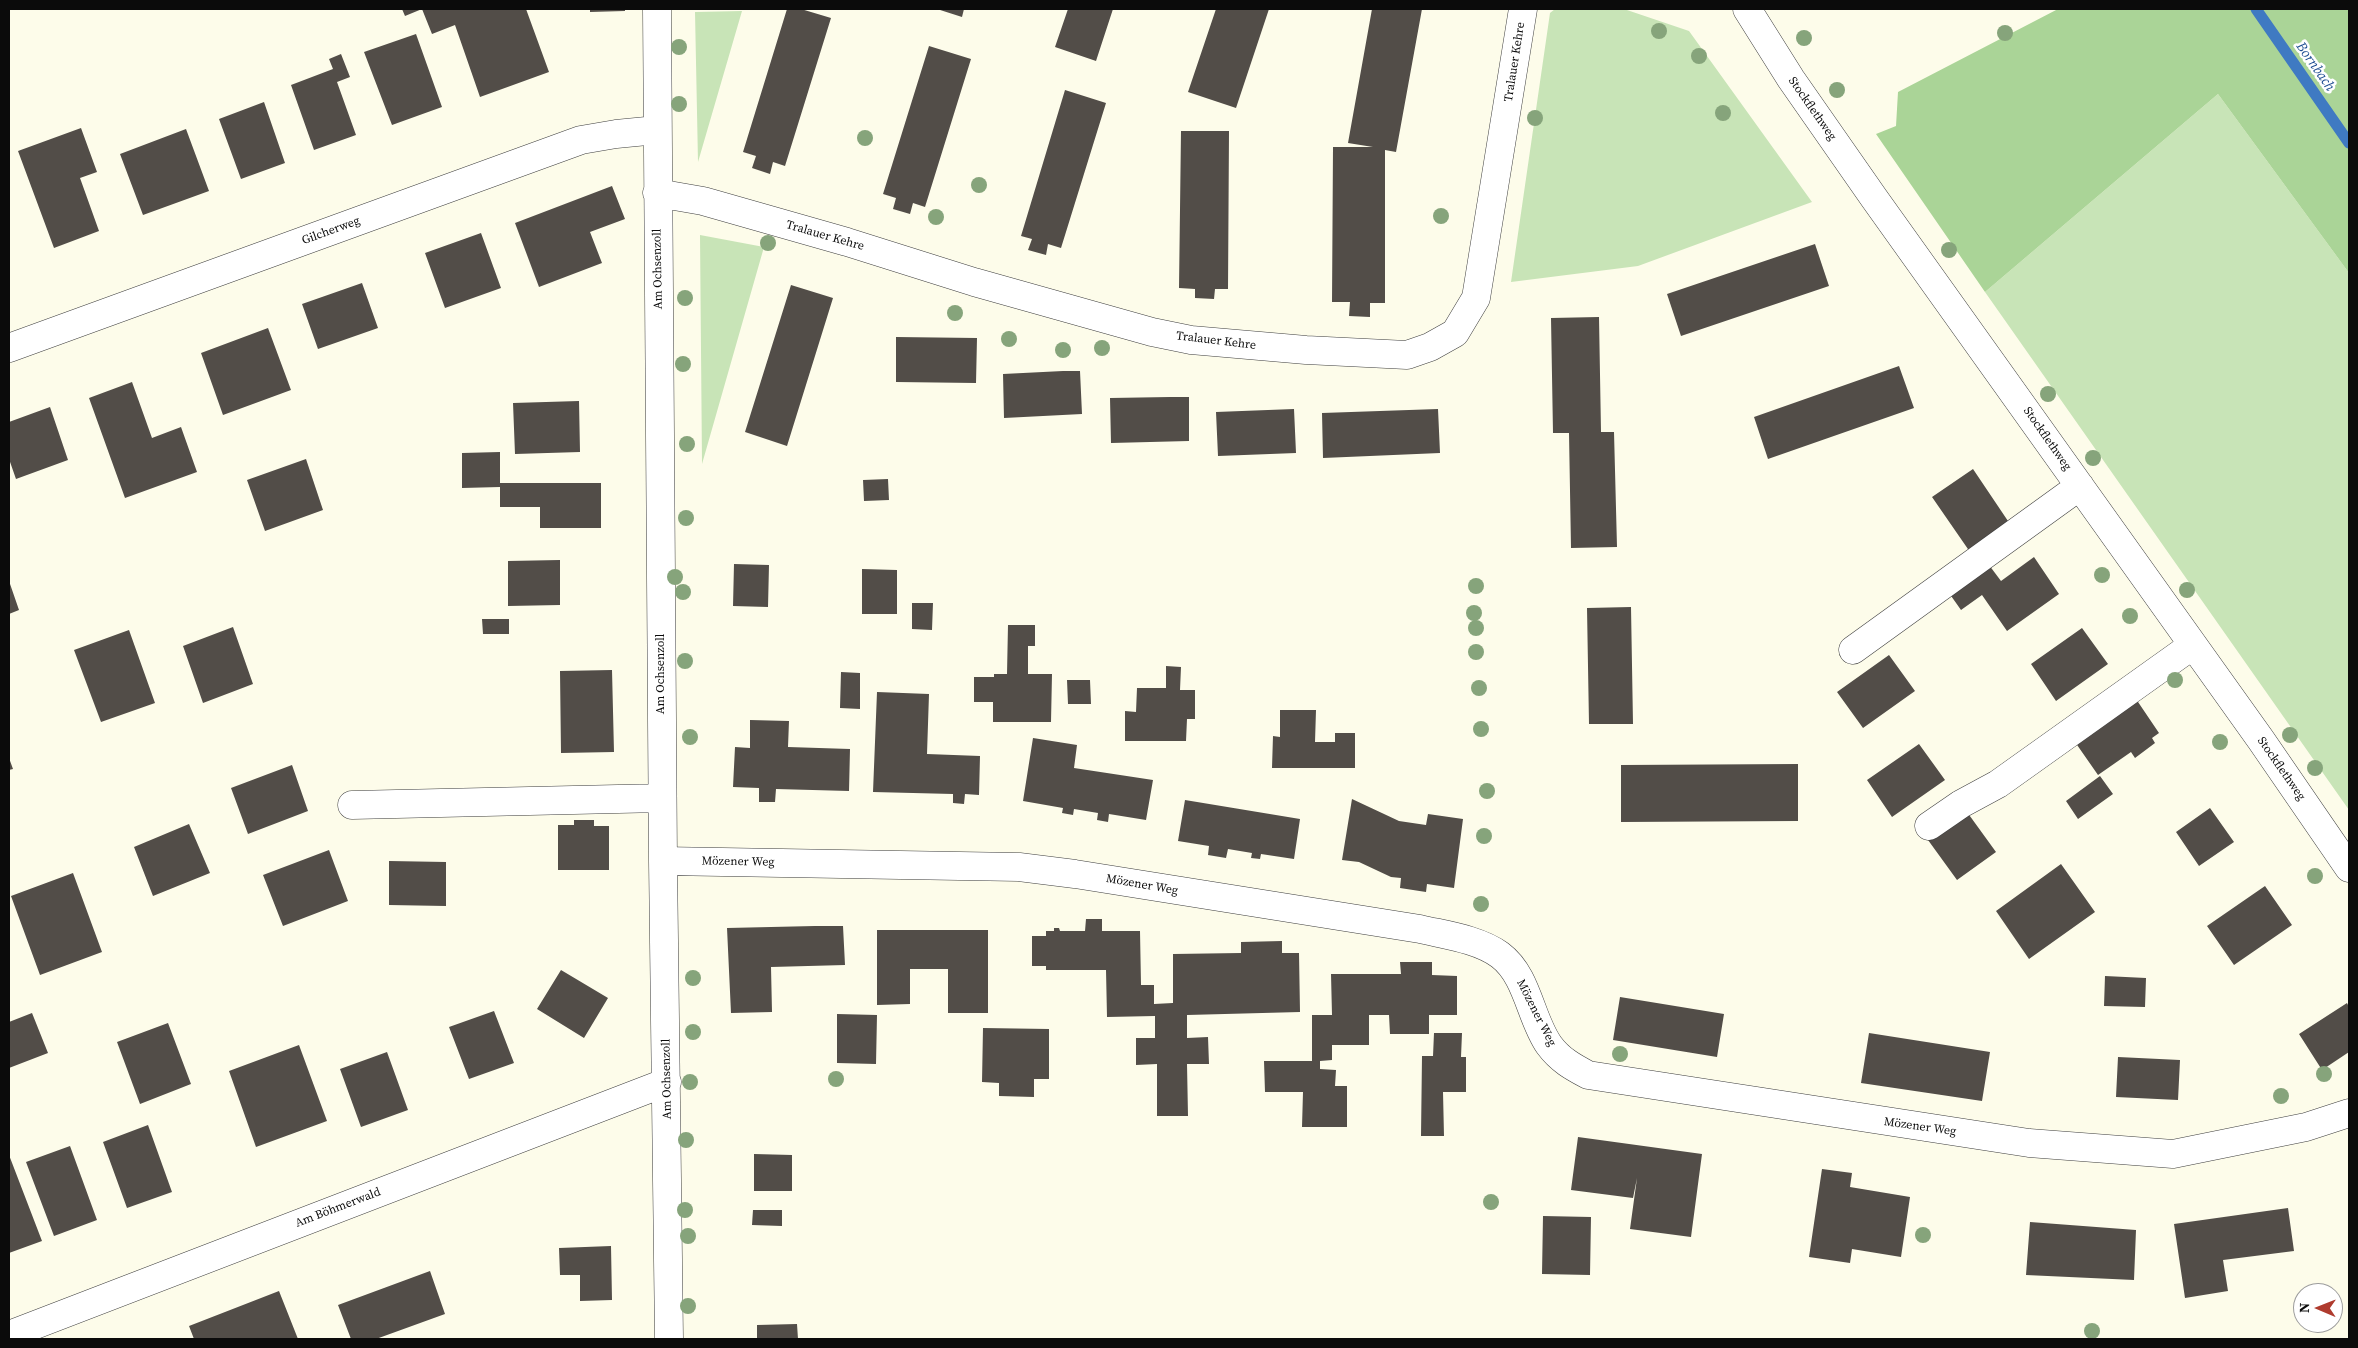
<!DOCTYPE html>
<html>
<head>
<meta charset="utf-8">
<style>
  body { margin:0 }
  #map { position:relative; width:2358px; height:1348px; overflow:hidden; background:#fdfcea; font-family:"Source Serif 4",serif }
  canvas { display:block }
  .frame { position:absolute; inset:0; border:10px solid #0b0b0b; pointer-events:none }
  .north { position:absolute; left:2293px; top:1283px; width:50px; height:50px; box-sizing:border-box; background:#fff; border:1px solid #9d9d9d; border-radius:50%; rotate:271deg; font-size:14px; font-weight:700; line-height:20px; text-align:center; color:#0b0b0b }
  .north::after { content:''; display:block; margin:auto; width:18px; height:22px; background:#af3b2e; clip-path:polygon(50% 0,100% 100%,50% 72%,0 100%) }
</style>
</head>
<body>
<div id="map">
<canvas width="2358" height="1348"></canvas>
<div class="frame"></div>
<div class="north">N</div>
</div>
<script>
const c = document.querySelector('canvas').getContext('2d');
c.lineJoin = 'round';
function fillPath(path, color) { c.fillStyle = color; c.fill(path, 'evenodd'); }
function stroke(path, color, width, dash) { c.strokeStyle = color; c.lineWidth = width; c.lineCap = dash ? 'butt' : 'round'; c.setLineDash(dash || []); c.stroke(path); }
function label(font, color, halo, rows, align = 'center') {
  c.font = font + ' "Source Serif 4",serif'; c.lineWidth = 5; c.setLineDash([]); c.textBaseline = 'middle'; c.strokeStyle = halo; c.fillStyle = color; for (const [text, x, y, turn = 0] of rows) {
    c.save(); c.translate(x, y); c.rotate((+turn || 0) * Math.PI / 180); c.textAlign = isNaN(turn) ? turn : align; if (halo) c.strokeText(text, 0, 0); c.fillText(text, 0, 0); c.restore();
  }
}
fillPath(new Path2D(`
  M 1555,9 L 1624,9 L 1689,31 L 1812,202 L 1638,266 L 1511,282 L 1550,13 Z
  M 742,11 L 698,162 L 695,12 Z
  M 2218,94 L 2349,273 L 2349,810 L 1985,292 Z
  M 700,235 L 764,247 L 702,464 Z`), '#c8e4b7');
fillPath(new Path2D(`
  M 2058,9 L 2349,9 L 2349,273 L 2218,94 L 1985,292 L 1876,134 L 1896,126 L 1898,92 Z`), '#aad497');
stroke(new Path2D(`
  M 2256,9 L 2349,143`), '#3f7ac2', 11);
fillPath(new Path2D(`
  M 402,9 L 526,9 L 549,72 L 480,97 L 455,25 L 432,34 L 422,9 L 405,16 Z
  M 590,9 L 625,9 L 625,11 L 590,12 Z
  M 787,9 L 801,9 L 831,18 L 785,166 L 773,162 L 770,174 L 752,168 L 756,156 L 743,152 Z
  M 937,9 L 964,9 L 962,17 Z
  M 1068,9 L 1113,9 L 1096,61 L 1055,47 Z
  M 1216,9 L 1269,9 L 1236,108 L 1188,92 Z
  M 1372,9 L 1422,9 L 1396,152 L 1385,150 L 1385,303 L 1370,303 L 1370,317 L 1349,316 L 1350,302 L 1332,302 L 1333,147 L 1373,147 L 1348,143 Z
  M 416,34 L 442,107 L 392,125 L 364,52 Z
  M 929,46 L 971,59 L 925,207 L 913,203 L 910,214 L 893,209 L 896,198 L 883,194 Z
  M 341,54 L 350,77 L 337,82 L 356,135 L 314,150 L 291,85 L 333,69 L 329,59 Z
  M 1065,90 L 1106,103 L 1061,248 L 1048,244 L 1046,255 L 1028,250 L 1032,239 L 1021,236 Z
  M 264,102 L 285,163 L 241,179 L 219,119 Z
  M 81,128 L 97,172 L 80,178 L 99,231 L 54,248 L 18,151 Z
  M 186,129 L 209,191 L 143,215 L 120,154 Z
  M 1181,131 L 1229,131 L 1228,289 L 1215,289 L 1214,299 L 1195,298 L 1195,289 L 1179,288 Z
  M 612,186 L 625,219 L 590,232 L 602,263 L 539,287 L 515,223 Z
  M 481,233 L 501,288 L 445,308 L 425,253 Z
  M 1815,244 L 1829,286 L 1681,336 L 1667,294 Z
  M 362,283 L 378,328 L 318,349 L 302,304 Z
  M 791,285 L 833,298 L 787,446 L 745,432 Z
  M 1599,317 L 1601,432 L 1614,432 L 1617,547 L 1571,548 L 1569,433 L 1553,433 L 1551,318 Z
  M 268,328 L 291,390 L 223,415 L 201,353 Z
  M 896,337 L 977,338 L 976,383 L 896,382 Z
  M 1899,366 L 1914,408 L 1768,459 L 1754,417 Z
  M 1063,371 L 1080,371 L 1082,414 L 1004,418 L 1003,374 Z
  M 132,382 L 152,438 L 181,427 L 197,472 L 125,498 L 89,398 Z
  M 1170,397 L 1189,397 L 1189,441 L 1111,443 L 1110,398 Z
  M 579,401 L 580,452 L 515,454 L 513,403 Z
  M 50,407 L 68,460 L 16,479 L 9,459 L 9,422 Z
  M 1294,409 L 1296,453 L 1218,456 L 1216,412 Z
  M 1438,409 L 1440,453 L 1323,458 L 1322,413 Z
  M 500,452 L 500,483 L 601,483 L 601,528 L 540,528 L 540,507 L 500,507 L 500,487 L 462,488 L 462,453 Z
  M 306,459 L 323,510 L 265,531 L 247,480 Z
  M 1973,469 L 2010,524 L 1970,552 L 1932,497 Z
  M 888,479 L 889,500 L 864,501 L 863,480 Z
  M 2034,557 L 2059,594 L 2007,631 L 1982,595 L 1961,610 L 1949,593 L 1989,565 L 2001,581 Z
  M 560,560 L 560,605 L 508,606 L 508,561 Z
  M 734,564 L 769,565 L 768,607 L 733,606 Z
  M 862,569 L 897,570 L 897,614 L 862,614 Z
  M 9,581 L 19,610 L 9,614 Z
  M 912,603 L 933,603 L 932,630 L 912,629 Z
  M 1631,607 L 1633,724 L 1589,724 L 1587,608 Z
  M 482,619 L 509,619 L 509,634 L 483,634 Z
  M 1008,625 L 1035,625 L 1035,646 L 1028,646 L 1028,674 L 1052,674 L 1051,722 L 993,722 L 993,702 L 974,702 L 974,677 L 994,677 L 994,674 L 1007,674 Z
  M 233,627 L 253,684 L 203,703 L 183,646 Z
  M 2082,628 L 2108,664 L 2056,701 L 2031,664 Z
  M 129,630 L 155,703 L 101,722 L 74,650 Z
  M 1889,655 L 1915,691 L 1863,728 L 1837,692 Z
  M 1166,666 L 1181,667 L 1180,690 L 1195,690 L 1195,719 L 1187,719 L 1186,741 L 1125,741 L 1125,711 L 1136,712 L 1137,688 L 1166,688 Z
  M 612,670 L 614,752 L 561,753 L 560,671 Z
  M 841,672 L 860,673 L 860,709 L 840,708 Z
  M 1067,680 L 1090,680 L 1091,704 L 1068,704 Z
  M 877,692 L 929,694 L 927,754 L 980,756 L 979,795 L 965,794 L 964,804 L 953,803 L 953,794 L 873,792 Z
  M 2136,699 L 2159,733 L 2152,738 L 2155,743 L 2135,758 L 2131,752 L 2098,775 L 2075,742 Z
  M 1280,710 L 1316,710 L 1315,742 L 1335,742 L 1335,733 L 1355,733 L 1355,768 L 1272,768 L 1273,736 L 1280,737 Z
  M 750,720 L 789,721 L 788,747 L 850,749 L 849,791 L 776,789 L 775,802 L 759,802 L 759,788 L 733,787 L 735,747 L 750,748 Z
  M 1033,738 L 1077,745 L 1074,768 L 1153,780 L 1146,820 L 1109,814 L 1108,822 L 1097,820 L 1098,813 L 1074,809 L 1073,815 L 1062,813 L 1063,808 L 1023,801 Z
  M 1919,744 L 1945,780 L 1892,817 L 1867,780 Z
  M 9,758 L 13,769 L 9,770 Z
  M 1798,764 L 1798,821 L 1621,822 L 1621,765 Z
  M 292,765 L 308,811 L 248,834 L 231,788 Z
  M 2100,776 L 2113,794 L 2078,819 L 2066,801 Z
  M 1352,799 L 1399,821 L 1426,825 L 1428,814 L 1463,819 L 1454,888 L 1427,884 L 1426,892 L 1400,888 L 1401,878 L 1391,877 L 1359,862 L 1342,860 Z
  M 1185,800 L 1300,819 L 1294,859 L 1261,854 L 1260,859 L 1251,858 L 1252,853 L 1228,849 L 1226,858 L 1208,855 L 1209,846 L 1178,841 Z
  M 2210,808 L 2234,842 L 2199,866 L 2176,832 Z
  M 1967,812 L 1996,852 L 1957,880 L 1928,840 Z
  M 574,820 L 594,820 L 594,826 L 609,826 L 609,870 L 558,870 L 558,825 L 574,825 Z
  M 189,824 L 210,873 L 153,896 L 134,847 Z
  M 329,850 L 348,901 L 283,926 L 263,875 Z
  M 389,861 L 446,862 L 446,906 L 389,905 Z
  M 2061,864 L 2095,912 L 2029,959 L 1996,911 Z
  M 73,873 L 102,952 L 40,975 L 11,896 Z
  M 2265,886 L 2292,925 L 2234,965 L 2207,926 Z
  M 1086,919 L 1102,919 L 1102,931 L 1140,931 L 1141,985 L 1154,985 L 1154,1004 L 1173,1003 L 1173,954 L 1241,953 L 1241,942 L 1282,941 L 1282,953 L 1299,953 L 1300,1012 L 1187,1015 L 1187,1038 L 1208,1037 L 1209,1064 L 1187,1064 L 1188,1116 L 1157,1116 L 1157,1064 L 1136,1065 L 1136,1038 L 1155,1038 L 1155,1016 L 1107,1017 L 1106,970 L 1046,970 L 1046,966 L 1032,966 L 1032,936 L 1046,936 L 1046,931 L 1054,931 L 1054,928 L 1059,928 L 1060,931 L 1085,931 Z
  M 815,926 L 843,926 L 845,965 L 771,967 L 772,1012 L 731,1013 L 727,928 Z
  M 877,930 L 988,930 L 988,1013 L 948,1013 L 948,969 L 910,969 L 910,1004 L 877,1005 Z
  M 1400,962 L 1432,962 L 1432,975 L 1457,976 L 1457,1015 L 1429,1015 L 1429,1034 L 1390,1034 L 1389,1015 L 1369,1015 L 1369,1045 L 1332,1045 L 1332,1060 L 1320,1061 L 1320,1069 L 1336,1070 L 1335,1086 L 1347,1086 L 1347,1127 L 1302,1127 L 1303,1092 L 1265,1092 L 1264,1061 L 1312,1061 L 1312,1015 L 1332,1015 L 1331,974 L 1401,974 Z
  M 561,970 L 608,998 L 584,1038 L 537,1009 Z
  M 2105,976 L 2146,978 L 2145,1007 L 2104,1006 Z
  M 1620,997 L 1724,1014 L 1717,1057 L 1613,1040 Z
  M 2347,1003 L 2349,1007 L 2349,1052 L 2322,1070 L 2299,1034 Z
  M 494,1011 L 514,1063 L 469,1079 L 449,1027 Z
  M 32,1013 L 48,1053 L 9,1068 L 9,1022 Z
  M 837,1014 L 877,1015 L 876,1064 L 837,1063 Z
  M 168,1023 L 191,1084 L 140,1104 L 117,1042 Z
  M 983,1028 L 1049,1029 L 1049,1079 L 1034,1079 L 1034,1097 L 999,1096 L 999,1083 L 982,1082 Z
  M 1434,1033 L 1462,1033 L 1461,1057 L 1466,1057 L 1466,1092 L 1443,1092 L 1444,1136 L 1421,1136 L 1422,1056 L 1433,1056 Z
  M 1869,1033 L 1990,1052 L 1982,1101 L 1861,1083 Z
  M 299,1045 L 327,1121 L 256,1147 L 229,1071 Z
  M 387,1052 L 408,1110 L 361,1127 L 340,1069 Z
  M 2118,1057 L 2180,1060 L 2178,1100 L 2116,1097 Z
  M 148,1125 L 172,1192 L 127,1208 L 103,1142 Z
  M 1578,1137 L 1702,1154 L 1691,1237 L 1630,1229 L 1637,1178 L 1633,1198 L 1571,1190 Z
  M 70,1146 L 97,1220 L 54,1236 L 26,1162 Z
  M 754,1154 L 792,1155 L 792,1191 L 754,1191 Z
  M 9,1155 L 42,1241 L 9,1253 Z
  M 1822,1169 L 1852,1173 L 1850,1187 L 1910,1197 L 1901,1257 L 1852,1249 L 1850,1263 L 1809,1257 Z
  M 2288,1208 L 2294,1251 L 2223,1260 L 2228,1291 L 2185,1298 L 2174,1224 Z
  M 753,1210 L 782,1210 L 782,1226 L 752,1225 Z
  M 1543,1216 L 1591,1217 L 1590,1275 L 1542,1274 Z
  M 2030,1222 L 2136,1230 L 2134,1280 L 2026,1275 Z
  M 611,1246 L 612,1300 L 580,1301 L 580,1275 L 560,1275 L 559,1248 Z
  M 430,1271 L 445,1314 L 376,1339 L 351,1339 L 338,1305 Z
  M 279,1291 L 298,1339 L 194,1339 L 189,1326 Z
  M 797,1324 L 798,1339 L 757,1339 L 757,1325 Z`), '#524d48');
const minor = new Path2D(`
  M 657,9 L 663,861 L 669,1339
  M 1747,9 L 1791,79 L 1874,198 L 2261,740 L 2349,868
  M 657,193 L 703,201 L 847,242 L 974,282 L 1152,332 L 1191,340 L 1306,350 L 1407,355 L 1430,347 L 1455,333 L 1476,298 L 1523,9
  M 9,348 L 581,140 L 616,134 L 657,130
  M 1853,650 L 2080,486
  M 352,805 L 662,798
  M 1929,826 L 1961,804 L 1998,784 L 2193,645
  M 663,861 L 1019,867 L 1075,874 L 1420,929 C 1445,935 1478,939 1500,955 C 1528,976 1530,1018 1549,1045 C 1560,1060 1573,1067 1588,1075 L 2029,1143 L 2173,1154 L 2306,1127 L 2349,1113
  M 9,1335 L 667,1082`);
stroke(minor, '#3e3e3e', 29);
stroke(minor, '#fff', 28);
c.fillStyle = '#86a47b';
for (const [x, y] of [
  [1659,31],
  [2005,33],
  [1804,38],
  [679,47],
  [1699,56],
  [1837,90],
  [679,104],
  [1723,113],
  [1535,118],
  [865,138],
  [979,185],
  [1441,216],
  [936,217],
  [768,243],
  [1949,250],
  [685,298],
  [955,313],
  [1009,339],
  [1102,348],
  [1063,350],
  [683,364],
  [2048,394],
  [687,444],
  [2093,458],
  [686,518],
  [2102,575],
  [675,577],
  [1476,586],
  [2187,590],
  [683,592],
  [1474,613],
  [2130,616],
  [1476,628],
  [1476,652],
  [685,661],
  [2175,680],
  [1479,688],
  [1481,729],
  [2290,735],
  [690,737],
  [2220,742],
  [2315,768],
  [1487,791],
  [1484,836],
  [2315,876],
  [1481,904],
  [693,978],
  [693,1032],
  [1620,1054],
  [2324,1074],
  [836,1079],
  [690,1082],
  [2281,1096],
  [686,1140],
  [1491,1202],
  [685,1210],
  [1923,1235],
  [688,1236],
  [688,1306],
  [2092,1331]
]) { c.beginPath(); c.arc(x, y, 8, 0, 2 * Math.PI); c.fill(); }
label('12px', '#0b0b0b', '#fff', [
  ["Tralauer Kehre",1515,62,-81],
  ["Stockflethweg",1812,109,55],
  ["Gilcherweg",331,231,-20],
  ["Tralauer Kehre",825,236,16],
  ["Am Ochsenzoll",658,269,-91],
  ["Tralauer Kehre",1216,341,7],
  ["Stockflethweg",2047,439,55],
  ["Am Ochsenzoll",661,674,-90],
  ["Stockflethweg",2281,769,55],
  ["Mözener Weg",738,862,1],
  ["Mözener Weg",1142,885,10],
  ["Mözener Weg",1536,1013,63],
  ["Am Ochsenzoll",667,1079,-91],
  ["Mözener Weg",1920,1127,8],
  ["Am Böhmerwald",338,1208,-21]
]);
label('italic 14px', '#1f4e92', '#fff', [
  ["Bornbach",2315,67,55]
]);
</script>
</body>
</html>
